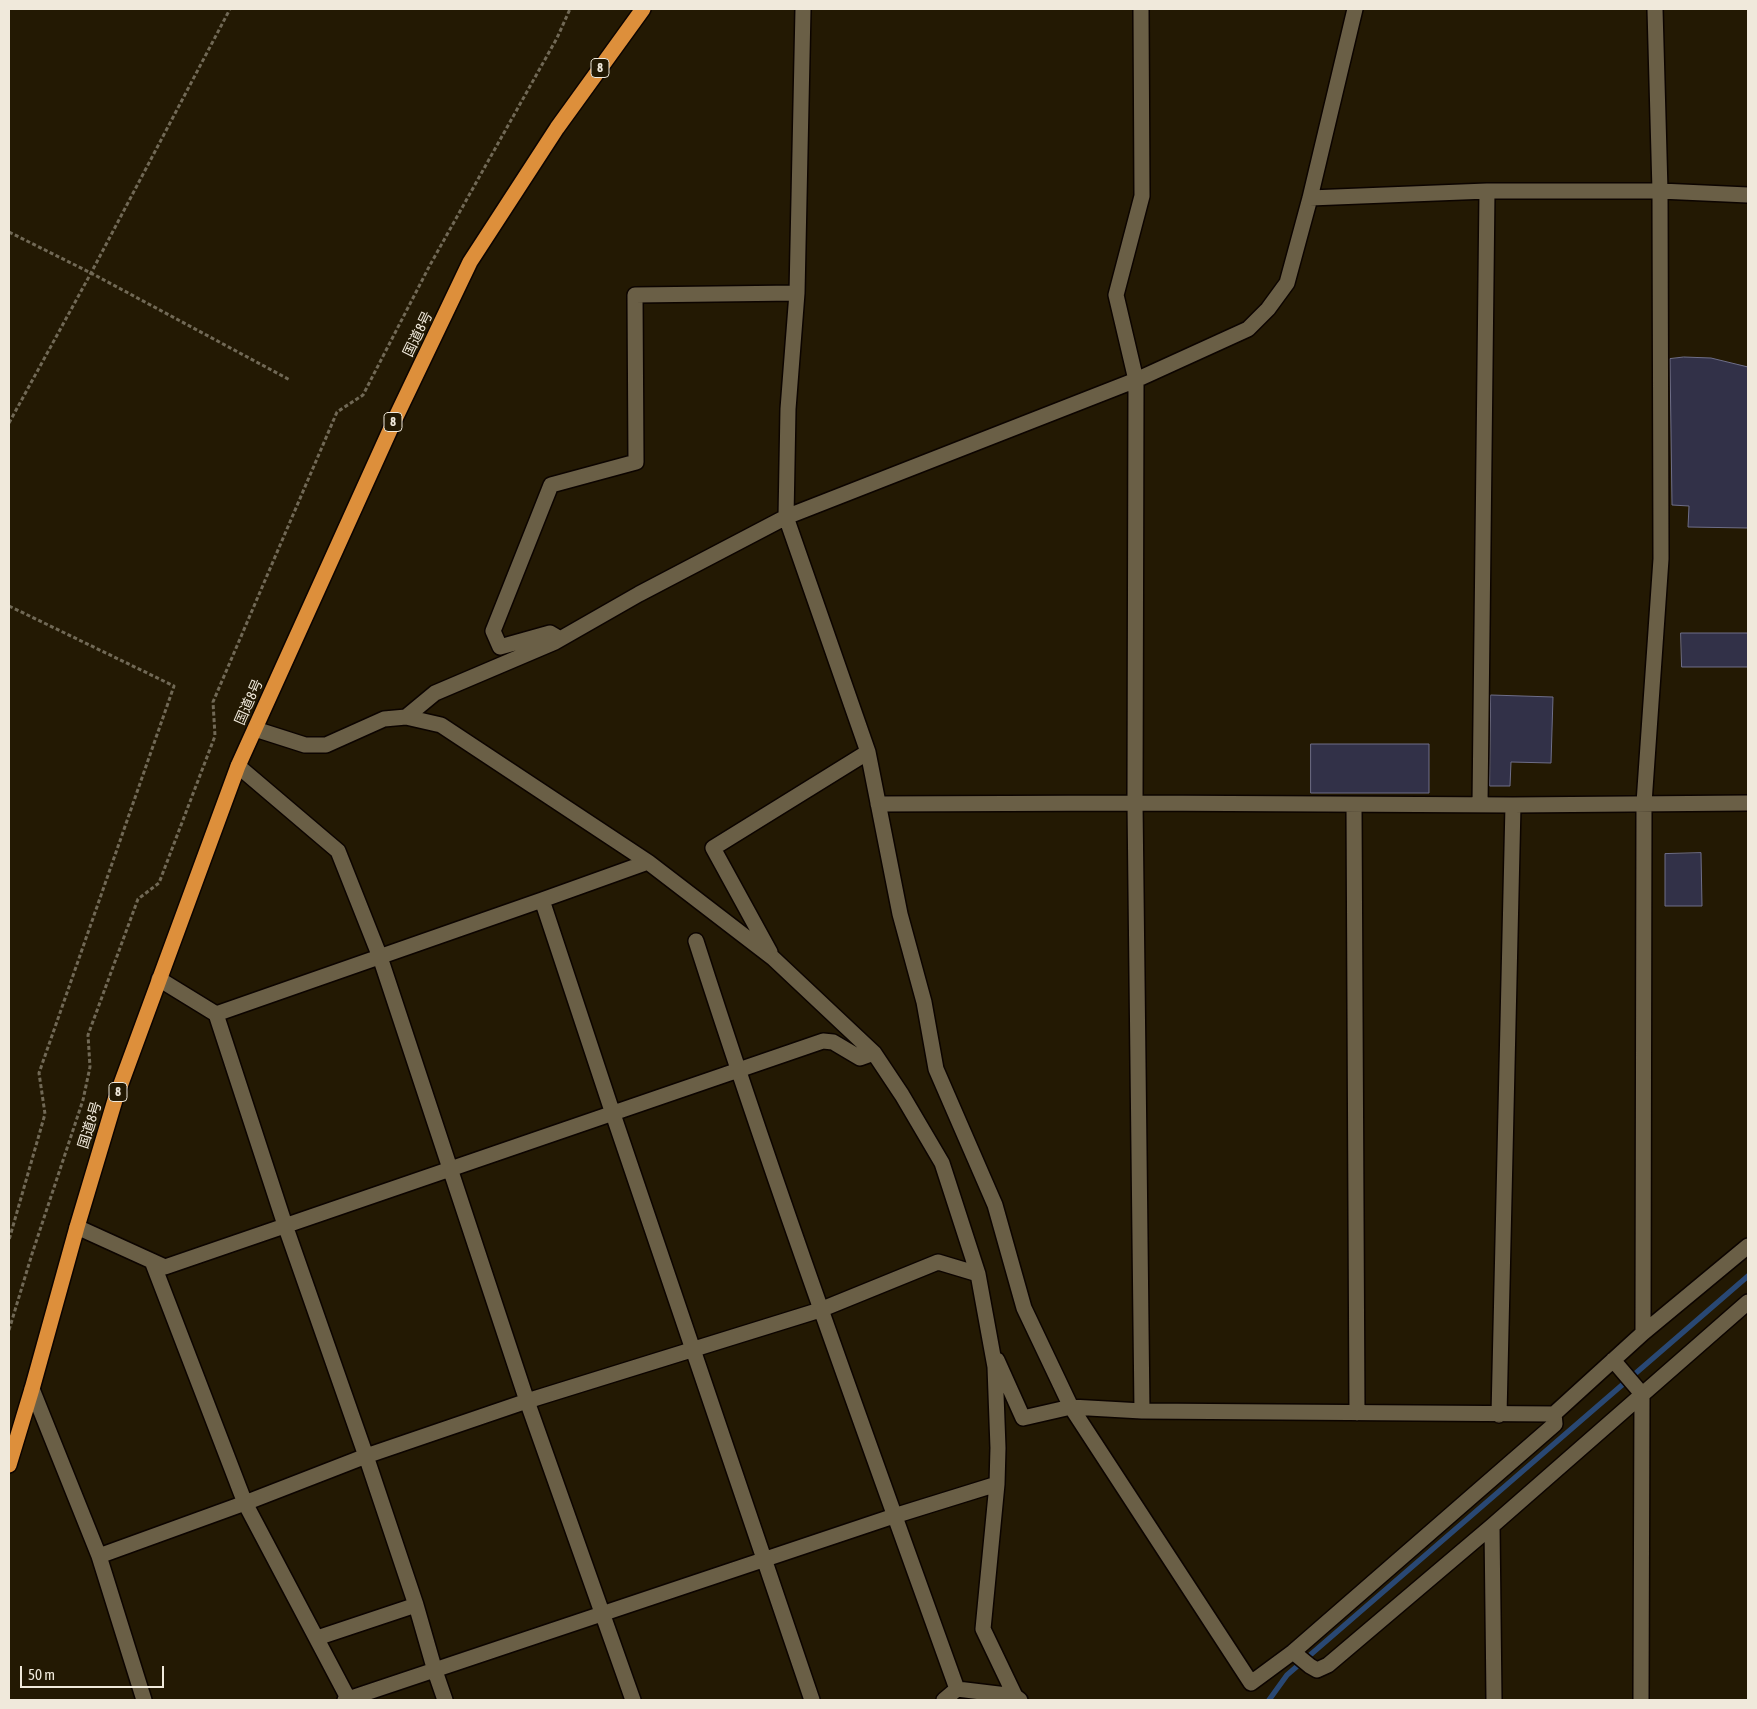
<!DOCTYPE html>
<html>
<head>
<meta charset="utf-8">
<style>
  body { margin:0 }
  #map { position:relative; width:1757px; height:1709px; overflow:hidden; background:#231903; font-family:"Asap Condensed",sans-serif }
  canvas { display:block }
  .frame { position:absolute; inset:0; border:10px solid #f0e9db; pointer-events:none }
  .scale { position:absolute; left:20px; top:1666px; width:144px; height:22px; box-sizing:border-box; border:2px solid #f0e9db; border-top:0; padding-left:6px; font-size:15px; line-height:18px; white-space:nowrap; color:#f0e9db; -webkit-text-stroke:4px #231903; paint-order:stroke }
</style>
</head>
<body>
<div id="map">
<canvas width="1757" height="1709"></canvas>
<div class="frame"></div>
<div class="scale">50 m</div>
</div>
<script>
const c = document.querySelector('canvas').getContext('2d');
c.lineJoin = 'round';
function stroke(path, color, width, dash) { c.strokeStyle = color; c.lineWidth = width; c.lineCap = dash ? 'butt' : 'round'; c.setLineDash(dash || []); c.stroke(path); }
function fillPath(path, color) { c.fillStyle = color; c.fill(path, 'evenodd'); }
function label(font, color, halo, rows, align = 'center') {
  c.font = font + ' "Asap Condensed","Noto Sans JP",sans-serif'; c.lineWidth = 4; c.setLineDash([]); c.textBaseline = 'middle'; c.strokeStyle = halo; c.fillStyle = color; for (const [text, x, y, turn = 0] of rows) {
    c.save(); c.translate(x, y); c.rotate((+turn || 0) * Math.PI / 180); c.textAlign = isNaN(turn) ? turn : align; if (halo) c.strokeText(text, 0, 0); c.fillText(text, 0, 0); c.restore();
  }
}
stroke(new Path2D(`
  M 1269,1700 L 1287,1675 L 1748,1276`), '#294874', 5.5);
const building = new Path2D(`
  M 1684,357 L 1711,358 L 1748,367 L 1748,528 L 1688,527 L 1689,506 L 1672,505 L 1670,359 Z
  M 1681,633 L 1748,633 L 1748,667 L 1682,667 Z
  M 1491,695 L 1553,697 L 1551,763 L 1511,762 L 1510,786 L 1490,786 Z
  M 1311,744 L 1429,744 L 1429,793 L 1311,793 Z
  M 1701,853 L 1702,906 L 1665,906 L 1665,854 Z`);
fillPath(building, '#323148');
stroke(building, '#6e6e88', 1);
const minor = new Path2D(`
  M 803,9 L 797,293 L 788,409 L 786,517 L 868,752 L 900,914 L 924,1002 L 936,1069 L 995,1205 L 1024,1308 L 1071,1407 L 1142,1411 L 1554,1414 L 1643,1333 L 1748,1246
  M 1141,9 L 1142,196 L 1116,295 L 1136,380 L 1135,803 L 1142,1411
  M 1310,198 L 1487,191 L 1660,191 L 1748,195
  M 560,639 L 550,633 L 500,647 L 493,631 L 551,485 L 636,462 L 635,295 L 797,293
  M 406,717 L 435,693 L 555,642 L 639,594 L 786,517 L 1136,380 L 1248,329 L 1268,309 L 1287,283 L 1310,198 L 1355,9
  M 255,729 L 305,745 L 326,745 L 384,719 L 406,717 L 441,725 L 648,862 L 773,958 L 874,1053 L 902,1095 L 942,1163 L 978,1274 L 995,1367 L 998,1448 L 997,1484 L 983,1629 L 1015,1696 L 1020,1700
  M 238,766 L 338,851 L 380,957 L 527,1401 L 633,1700
  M 878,804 L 1135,803 L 1513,805 L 1748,803
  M 1480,804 L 1487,191
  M 1354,805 L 1357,1413
  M 542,900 L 648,862
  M 696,941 C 777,1193 868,1441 957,1689
  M 770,952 L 713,848 L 868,752
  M 159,979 L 216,1014 L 285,1225 L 366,1456 L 416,1605 L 435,1671 L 445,1700
  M 216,1014 L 542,900 L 613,1114 L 812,1700
  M 77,1227 L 165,1267 L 823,1041 L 833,1042 L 860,1058 L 874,1053
  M 152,1261 L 245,1503 L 349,1700
  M 1643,1333 L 1644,803 L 1661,559 L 1660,191 L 1655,9
  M 997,1360 L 1023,1418 L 1071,1407 L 1251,1683 L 1293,1652 L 1555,1424 L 1554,1414
  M 1613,1360 L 1642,1394 L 1641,1700
  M 32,1389 L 99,1556 L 144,1700
  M 1499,1415 L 1513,805
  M 1492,1526 L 1494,1700
  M 99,1556 L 245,1503 L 366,1456 L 527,1401 L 820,1310 L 938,1262 L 978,1274
  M 317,1638 L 416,1605
  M 1293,1652 L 1310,1666 L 1317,1670 L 1328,1665 L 1492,1526 L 1748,1302
  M 345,1700 L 894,1516 L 997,1484
  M 944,1700 L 957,1689 L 1015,1696`);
const highway = new Path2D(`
  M 9,1465 L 32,1389 L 77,1227 L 115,1100 L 238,766 L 395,419 L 470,262 L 557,128 L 643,9`);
stroke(minor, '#0c0400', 18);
stroke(highway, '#0c0400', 18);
stroke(new Path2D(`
  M 9,232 L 91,273 L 290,380
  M 9,423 L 91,273 L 230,9
  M 9,606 L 174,686 L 39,1073 L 45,1114 L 9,1240
  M 9,1330 L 32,1254 L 83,1100 L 90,1067 L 88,1035 L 138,899 L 159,883 L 215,736 L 213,702 L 337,412 L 363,395 L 430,265 L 557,38 L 570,9`), '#716956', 3, [4, 2.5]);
stroke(minor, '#6a5f46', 15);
stroke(highway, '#dd8f3b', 15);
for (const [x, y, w] of [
  [600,68,18],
  [393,422,18],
  [118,1092,18]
]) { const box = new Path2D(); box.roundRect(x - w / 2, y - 9.5, w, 19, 4); c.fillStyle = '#231903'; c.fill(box); stroke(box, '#f0e9db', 1); }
label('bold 12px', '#f0e9db', null, [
  ["8",600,68],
  ["8",393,422],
  ["8",118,1092]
]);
label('14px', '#f0e9db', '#231903', [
  ["国道8号",418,334,-64],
  ["国道8号",249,702,-66],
  ["国道8号",90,1125,-73]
]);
</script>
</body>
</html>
